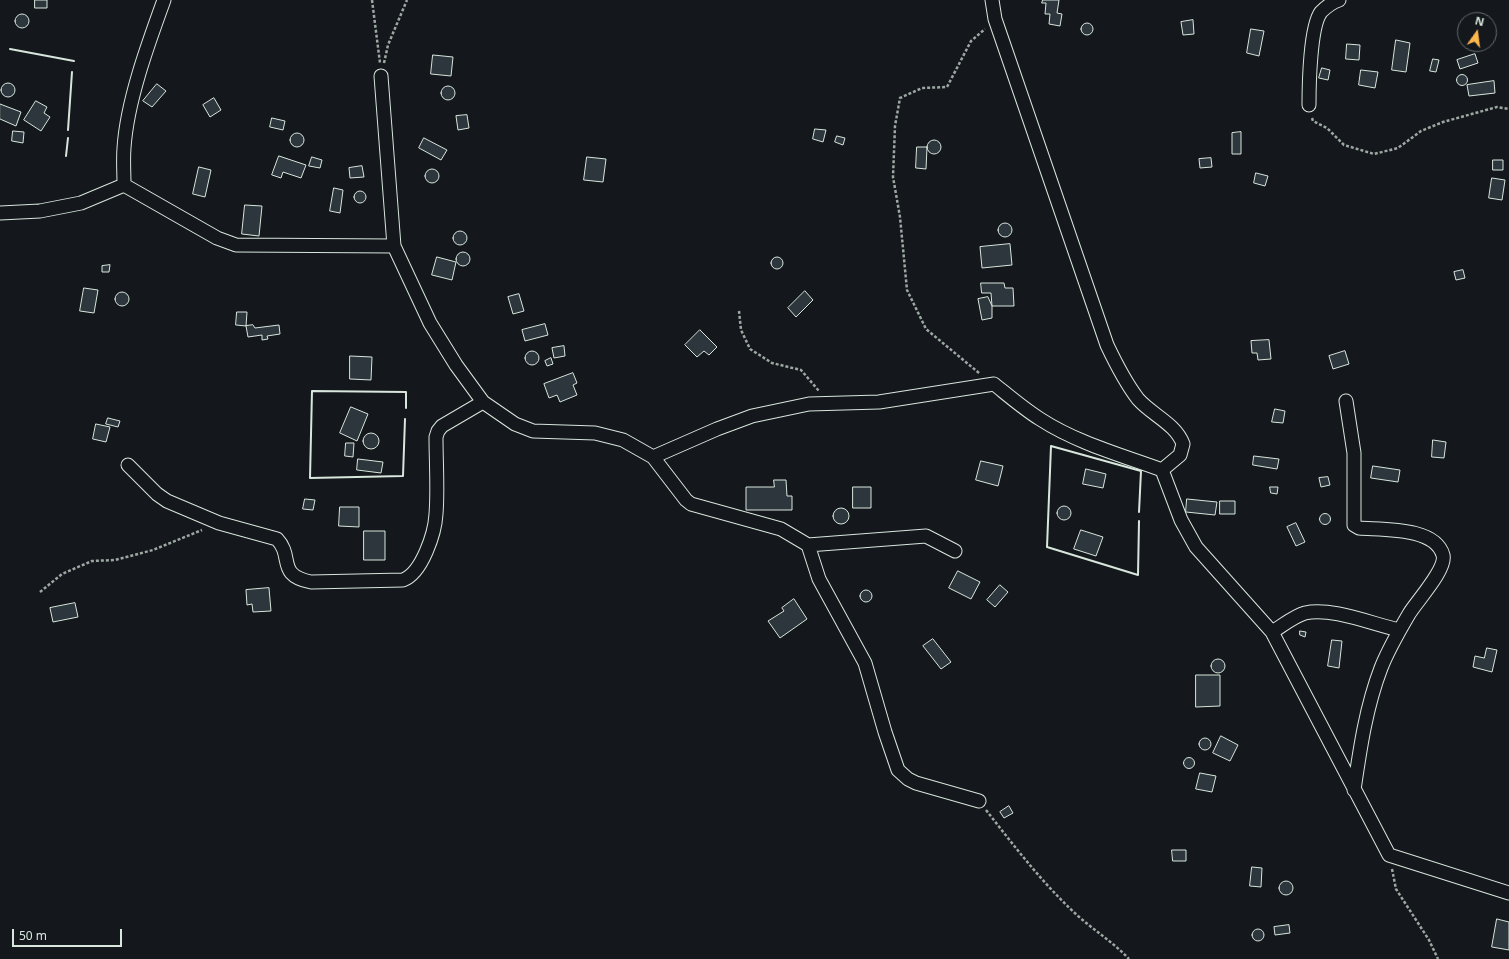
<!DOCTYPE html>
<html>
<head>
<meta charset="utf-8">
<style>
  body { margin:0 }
  #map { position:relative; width:1509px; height:959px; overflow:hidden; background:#14181c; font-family:"Noto Sans",sans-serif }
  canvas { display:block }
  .north { position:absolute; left:1457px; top:12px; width:40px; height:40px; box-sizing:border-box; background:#14181c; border:1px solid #626a69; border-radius:50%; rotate:14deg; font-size:11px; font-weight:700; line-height:16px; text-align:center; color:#d8e6dc }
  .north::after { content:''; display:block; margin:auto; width:14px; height:18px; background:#ffb74d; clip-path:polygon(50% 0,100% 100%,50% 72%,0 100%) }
  .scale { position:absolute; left:12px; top:929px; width:110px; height:18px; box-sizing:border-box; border:2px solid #d8e6dc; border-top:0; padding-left:5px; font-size:12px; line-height:14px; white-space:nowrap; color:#d8e6dc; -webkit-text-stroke:3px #14181c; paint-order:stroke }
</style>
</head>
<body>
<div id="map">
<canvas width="1509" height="959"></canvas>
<div class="north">N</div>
<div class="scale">50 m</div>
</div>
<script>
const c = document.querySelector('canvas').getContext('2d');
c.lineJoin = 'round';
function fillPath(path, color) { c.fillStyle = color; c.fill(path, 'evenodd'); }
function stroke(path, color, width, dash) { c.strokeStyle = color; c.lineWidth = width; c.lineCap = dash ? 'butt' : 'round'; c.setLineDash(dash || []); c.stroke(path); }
const building = new Path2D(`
  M 35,0 L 47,0 L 47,8 L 35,8 Z
  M 1043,0 L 1059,0 L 1057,13 L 1062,14 L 1060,26 L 1049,24 L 1050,14 L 1045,14 L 1046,3 L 1042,3 Z
  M15 21a7 7 0 1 1 14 0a7 7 0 1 1-14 0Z
  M 1193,20 L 1194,34 L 1183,35 L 1181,22 Z
  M1081 29a6 6 0 1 1 12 0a6 6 0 1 1-12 0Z
  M 1251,29 L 1264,31 L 1259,56 L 1247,53 Z
  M 1396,40 L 1410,43 L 1406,72 L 1392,70 Z
  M 1347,44 L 1360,45 L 1359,60 L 1346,59 Z
  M 1475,54 L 1478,63 L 1460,69 L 1457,60 Z
  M 433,55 L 453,57 L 451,76 L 431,74 Z
  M 1433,59 L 1439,60 L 1436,72 L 1430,71 Z
  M 1322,68 L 1330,70 L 1328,80 L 1319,78 Z
  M 1361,70 L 1378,72 L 1375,88 L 1359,85 Z
  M1456.5 80a5.5 5.5 0 1 1 11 0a5.5 5.5 0 1 1-11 0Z
  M 1494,81 L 1495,93 L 1469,96 L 1467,85 Z
  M1 90a7 7 0 1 1 14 0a7 7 0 1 1-14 0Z
  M 157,84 L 166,91 L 152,107 L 143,101 Z
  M441 93a7 7 0 1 1 14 0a7 7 0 1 1-14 0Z
  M 214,98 L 221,110 L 210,117 L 203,105 Z
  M 36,101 L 47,107 L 44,113 L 50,117 L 41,131 L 24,120 Z
  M 0,104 L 21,112 L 16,126 L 0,119 Z
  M 467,115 L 469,128 L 458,130 L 456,116 Z
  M 272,118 L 285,121 L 283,130 L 270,127 Z
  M 815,129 L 826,130 L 823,142 L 813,139 Z
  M 13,131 L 24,132 L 23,143 L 12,141 Z
  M 1241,132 L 1241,154 L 1232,154 L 1232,133 Z
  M290 140a7 7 0 1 1 14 0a7 7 0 1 1-14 0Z
  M 837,136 L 845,138 L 843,145 L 835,142 Z
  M 424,138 L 447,150 L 441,160 L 419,148 Z
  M927 147a7 7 0 1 1 14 0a7 7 0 1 1-14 0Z
  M 917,147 L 927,147 L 926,169 L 916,168 Z
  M 279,156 L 306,165 L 301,178 L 283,172 L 281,178 L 272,175 Z
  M 312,157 L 322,160 L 320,168 L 309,166 Z
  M 587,157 L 606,159 L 603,182 L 584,180 Z
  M 1211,158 L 1212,167 L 1200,168 L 1199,159 Z
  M 1493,160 L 1503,160 L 1503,170 L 1493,170 Z
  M 362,166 L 364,177 L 350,178 L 349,168 Z
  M 199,167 L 211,170 L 205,197 L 193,194 Z
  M425 176a7 7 0 1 1 14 0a7 7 0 1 1-14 0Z
  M 1256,173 L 1268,176 L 1265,186 L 1254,183 Z
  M 1492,178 L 1505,180 L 1502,200 L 1489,198 Z
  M 334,188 L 343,190 L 340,213 L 330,211 Z
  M354 197a6 6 0 1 1 12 0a6 6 0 1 1-12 0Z
  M 245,205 L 262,206 L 259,236 L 242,234 Z
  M998 230a7 7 0 1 1 14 0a7 7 0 1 1-14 0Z
  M453 238a7 7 0 1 1 14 0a7 7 0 1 1-14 0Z
  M 1010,244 L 1012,265 L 982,268 L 980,247 Z
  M456 259a7 7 0 1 1 14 0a7 7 0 1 1-14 0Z
  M 437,257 L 456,262 L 452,280 L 432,275 Z
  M771 263a6 6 0 1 1 12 0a6 6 0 1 1-12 0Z
  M 110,265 L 109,272 L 102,272 L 102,266 Z
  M 1463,270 L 1465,278 L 1456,280 L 1454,272 Z
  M 981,283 L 1004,283 L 1005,288 L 1013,288 L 1014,306 L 992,306 L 991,293 L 982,293 Z
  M 84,288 L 98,290 L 94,313 L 80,311 Z
  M 805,291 L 813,300 L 796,317 L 788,308 Z
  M115 299a7 7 0 1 1 14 0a7 7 0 1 1-14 0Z
  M 519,294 L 524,311 L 513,314 L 508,297 Z
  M 988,297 L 992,306 L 992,318 L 982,320 L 978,299 Z
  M 237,312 L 247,312 L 246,326 L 236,325 Z
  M 545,324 L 548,335 L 525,341 L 522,330 Z
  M 253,325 L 255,328 L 279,325 L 280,334 L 267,336 L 268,339 L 262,340 L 262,335 L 248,337 L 246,326 Z
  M 700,330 L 717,347 L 709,355 L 704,351 L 697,357 L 685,345 Z
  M 1269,340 L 1271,359 L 1258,360 L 1257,353 L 1252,353 L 1251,341 Z
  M 564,346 L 565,356 L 554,358 L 552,348 Z
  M525 358a7 7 0 1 1 14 0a7 7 0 1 1-14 0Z
  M 1345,351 L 1349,364 L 1333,369 L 1329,356 Z
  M 350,356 L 372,357 L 371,380 L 350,379 Z
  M 551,358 L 553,364 L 547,366 L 545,361 Z
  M 573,373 L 577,383 L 573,385 L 577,395 L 560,402 L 557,395 L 549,398 L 544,384 Z
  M 351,407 L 368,414 L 357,441 L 340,433 Z
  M 1275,409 L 1285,411 L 1283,423 L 1272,422 Z
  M 108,418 L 120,421 L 118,427 L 106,424 Z
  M 96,424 L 110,427 L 106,442 L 93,439 Z
  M363 441a8 8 0 1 1 16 0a8 8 0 1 1-16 0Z
  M 1433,440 L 1446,442 L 1444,458 L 1432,457 Z
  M 346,443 L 354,443 L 353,457 L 345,456 Z
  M 1254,456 L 1279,459 L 1277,469 L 1253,465 Z
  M 358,459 L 383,462 L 381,473 L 357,470 Z
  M 981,461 L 1003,466 L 998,486 L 976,480 Z
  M 1373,466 L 1400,470 L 1398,482 L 1371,478 Z
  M 1086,469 L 1106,474 L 1103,488 L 1083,484 Z
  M 1328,477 L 1330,485 L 1321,487 L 1319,478 Z
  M 774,480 L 786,480 L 787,496 L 792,496 L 792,510 L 746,510 L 746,487 L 774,487 Z
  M 853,487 L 871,487 L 871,508 L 853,508 Z
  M 1270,487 L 1278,487 L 1277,494 L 1271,493 Z
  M 305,499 L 315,500 L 313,510 L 303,509 Z
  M 1187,499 L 1217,502 L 1215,515 L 1186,512 Z
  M 1220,501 L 1235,501 L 1235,514 L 1220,514 Z
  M1057 513a7 7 0 1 1 14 0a7 7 0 1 1-14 0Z
  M 340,507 L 359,507 L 359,527 L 339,526 Z
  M833 516a8 8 0 1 1 16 0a8 8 0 1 1-16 0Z
  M1319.5 519a5.5 5.5 0 1 1 11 0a5.5 5.5 0 1 1-11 0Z
  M 1296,523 L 1305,542 L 1296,546 L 1287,527 Z
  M 1081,530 L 1103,537 L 1096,556 L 1074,549 Z
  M 364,531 L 385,531 L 385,560 L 364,560 Z
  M 958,571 L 980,582 L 971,599 L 949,588 Z
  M 1000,585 L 1008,592 L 995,607 L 987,600 Z
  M 269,588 L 271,611 L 253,612 L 252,604 L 247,605 L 246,590 Z
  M860 596a6 6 0 1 1 12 0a6 6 0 1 1-12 0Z
  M 794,599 L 807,619 L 780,638 L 768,621 L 784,611 L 782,608 Z
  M 75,603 L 78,617 L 53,622 L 50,608 Z
  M 1300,631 L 1306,632 L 1305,637 L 1300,635 Z
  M 933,639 L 951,662 L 941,669 L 923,646 Z
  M 1332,640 L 1342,641 L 1339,668 L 1328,666 Z
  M 1487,648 L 1497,650 L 1492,672 L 1473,667 L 1475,656 L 1484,658 Z
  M1211 666a7 7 0 1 1 14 0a7 7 0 1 1-14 0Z
  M 1196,675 L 1220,675 L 1220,706 L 1196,707 Z
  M 1221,736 L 1238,745 L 1230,761 L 1213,753 Z
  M1199 744a6 6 0 1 1 12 0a6 6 0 1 1-12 0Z
  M1183.5 763a5.5 5.5 0 1 1 11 0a5.5 5.5 0 1 1-11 0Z
  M 1200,773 L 1216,776 L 1212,792 L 1196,789 Z
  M 1009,806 L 1013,813 L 1004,818 L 1000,812 Z
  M 1172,850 L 1186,850 L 1186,861 L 1173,861 Z
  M 1252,867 L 1262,868 L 1261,887 L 1250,886 Z
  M1279 888a7 7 0 1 1 14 0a7 7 0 1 1-14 0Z
  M 1497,919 L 1509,922 L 1509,950 L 1492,947 Z
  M 1289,925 L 1290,933 L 1275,935 L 1274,927 Z
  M1252 935a6 6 0 1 1 12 0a6 6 0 1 1-12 0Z`);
fillPath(building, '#2c363c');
stroke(building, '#d8e6dc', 1);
const street = new Path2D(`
  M 992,0 L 995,19 L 1107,345 C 1116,364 1125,382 1138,399 C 1152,415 1176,424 1183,444 L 1180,455 L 1162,470
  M 381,76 L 394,246
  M 1309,105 C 1309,86 1310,26 1321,12 C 1326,7 1333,2 1339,0
  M 124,185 C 124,172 123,160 124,148 C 127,101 148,44 164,0
  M 0,213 L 40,211 L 81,203 L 124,185 L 217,238 L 236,245 L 394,246 L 430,323 L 456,365 L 483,402 L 515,424 L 533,431 L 595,433 L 623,440 L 653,457 L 686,500 L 691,504 L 781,529 L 808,545 L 819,579 L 865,663 L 885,732 L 898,770 L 908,779 L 916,783 L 979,801
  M 1346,401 L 1354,453 L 1354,525 L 1359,528 C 1384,530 1435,527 1443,555 C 1447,569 1416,602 1409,614 C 1399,631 1388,650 1381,668 C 1366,707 1360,749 1354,790
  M 653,457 L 717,429 L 752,416 L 809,404 L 879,402 L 994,384 C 1009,396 1024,409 1040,419 C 1077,443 1121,455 1162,470 L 1181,520 L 1196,547 L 1272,632 L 1389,855 L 1509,893
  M 128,465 L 157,494 L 167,501 L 219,523 L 277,539 C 294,557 276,575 311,582 L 403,580 C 422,573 435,533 436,514 C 438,489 436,462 436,437 L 438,431 L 442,426 L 483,402
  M 808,545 L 926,536 L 955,551
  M 1272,632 C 1282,626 1294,616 1305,613 C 1332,607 1372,624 1399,630`);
stroke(street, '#d8e6dc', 15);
stroke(new Path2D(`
  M 372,0 L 380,63
  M 384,63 L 388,45 L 407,0
  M 1312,118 L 1313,121 L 1327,128 L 1344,145 L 1374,154 L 1398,148 L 1421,131 L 1443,122 L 1497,107 L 1509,109
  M 739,311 L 741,330 L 750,349 L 772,363 L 801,370 L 819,391
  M 979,373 L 926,329 L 907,290 L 900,217 L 893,177 L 895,126 L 900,98 L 922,88 L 947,87 L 971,41 L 985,29
  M 40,592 L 62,574 L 92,561 L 115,560 L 153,550 L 202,530
  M 986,810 C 1015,847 1043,884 1078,916 C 1095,931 1114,943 1129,959
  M 1392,869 L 1396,889 L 1429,940 L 1438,959`), '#9da8a2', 2.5, [3, 2]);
stroke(street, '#14181c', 13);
stroke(new Path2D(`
  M 10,49 L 74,61
  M 68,130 L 72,72
  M 66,156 L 68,138
  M 405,419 L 403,476 L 310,478 L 312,391 L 406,392 L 406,408
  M 1139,521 L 1138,575 L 1047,547 L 1051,446 L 1141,471 L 1139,512`), '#d8e6dc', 2);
</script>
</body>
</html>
